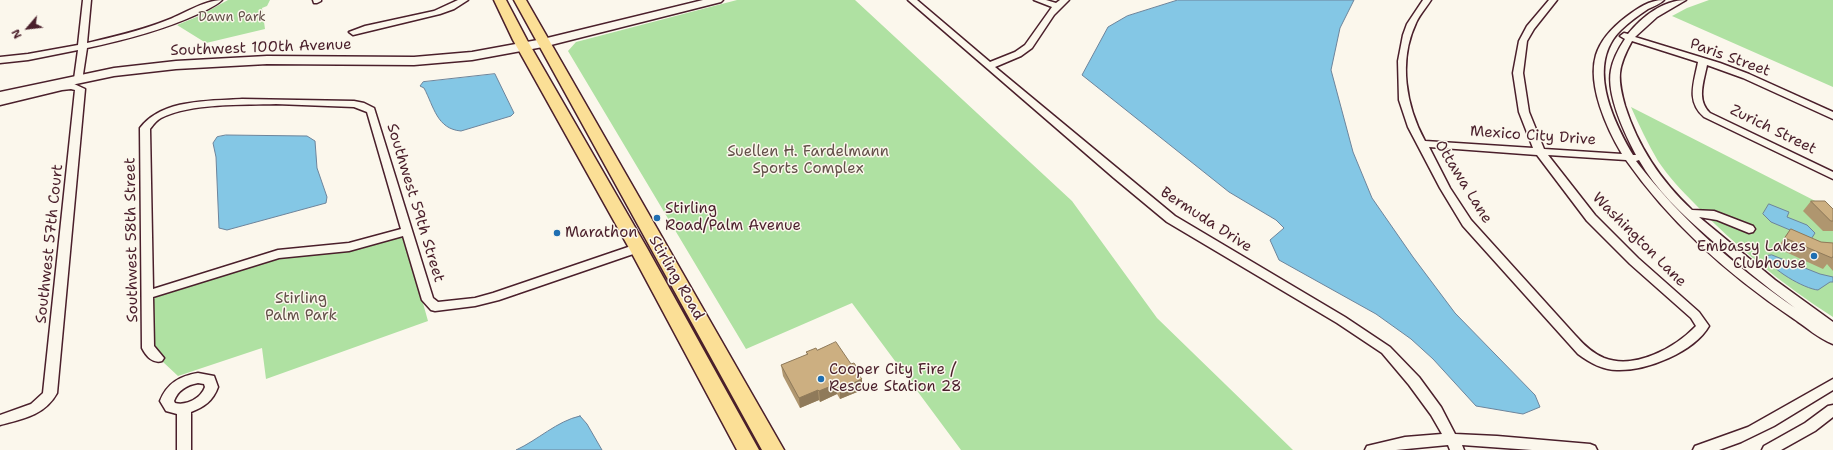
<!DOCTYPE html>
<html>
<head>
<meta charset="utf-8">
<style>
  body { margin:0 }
  #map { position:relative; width:1833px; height:450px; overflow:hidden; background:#fbf7ec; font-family:"Shantell Sans",sans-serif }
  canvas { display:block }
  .north { position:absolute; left:8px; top:8px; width:40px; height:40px; -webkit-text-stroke:3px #fbf7ec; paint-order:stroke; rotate:242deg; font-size:11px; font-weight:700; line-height:16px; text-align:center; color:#4a1f2b }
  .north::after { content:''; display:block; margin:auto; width:14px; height:18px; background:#4a1f2b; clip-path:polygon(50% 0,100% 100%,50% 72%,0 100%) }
</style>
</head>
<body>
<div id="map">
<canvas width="1833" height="450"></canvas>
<div class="north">N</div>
</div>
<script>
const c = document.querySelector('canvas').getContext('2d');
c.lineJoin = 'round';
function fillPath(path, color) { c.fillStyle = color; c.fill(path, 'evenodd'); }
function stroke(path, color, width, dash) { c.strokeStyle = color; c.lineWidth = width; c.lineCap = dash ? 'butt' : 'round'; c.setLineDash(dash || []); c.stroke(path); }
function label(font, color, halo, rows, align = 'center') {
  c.font = font + ' "Shantell Sans",sans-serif'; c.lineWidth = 3; c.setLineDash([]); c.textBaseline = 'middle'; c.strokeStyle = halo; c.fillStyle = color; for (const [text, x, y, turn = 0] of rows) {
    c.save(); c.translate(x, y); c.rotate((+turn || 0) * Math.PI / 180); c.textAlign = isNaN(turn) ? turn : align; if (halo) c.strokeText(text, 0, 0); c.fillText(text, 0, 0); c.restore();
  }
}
fillPath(new Path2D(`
  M 228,0 L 270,0 L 267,6 L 262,8 L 265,29 L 206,43 L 177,25 L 199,16 Z
  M 737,0 L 855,0 L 1072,201 L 1157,318 L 1293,450 L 961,450 L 852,303 L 746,349 L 568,51 L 576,42 Z
  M 1709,0 L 1833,0 L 1833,87 L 1672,16 L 1687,8 Z
  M 1631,107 L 1833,210 L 1833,317 C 1783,285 1735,246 1694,203 C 1682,191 1668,176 1658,161 C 1648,144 1639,125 1631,107 Z
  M 403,232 L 428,321 L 266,379 L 262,348 L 178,376 L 148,348 L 147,295 L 287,252 L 348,248 Z`), '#afe1a2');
const water = new Path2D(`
  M 1178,0 L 1354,0 L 1340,28 L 1331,70 L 1353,152 L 1372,198 L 1413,257 L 1455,313 L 1535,395 L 1540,407 L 1523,414 L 1476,406 L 1433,359 L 1411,339 L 1376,314 L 1279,260 L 1270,240 L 1284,228 L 1276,220 L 1229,192 L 1082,75 L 1108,27 L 1127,16 Z
  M 495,74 L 514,113 L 511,116 L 461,131 C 437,129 434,107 424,88 L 420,86 L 423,82 Z
  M 226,135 L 307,136 L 315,141 L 317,168 L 327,197 L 326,203 L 227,230 L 219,228 L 216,157 L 213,143 L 217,137 Z
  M 1769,204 L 1789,212 L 1787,217 L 1807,225 L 1815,233 L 1808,244 L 1790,230 L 1771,222 L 1763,214 Z
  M 1772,255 L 1820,274 L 1833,277 L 1833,282 L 1830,282 L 1818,290 C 1805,289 1769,269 1766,256 Z
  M 580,416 L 587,424 L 602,450 L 516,450 C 538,440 557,421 580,416 Z`);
fillPath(water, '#84c7e5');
stroke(water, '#6d849b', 1);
const minor = new Path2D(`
  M 83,0 L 91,0 L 87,43 C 113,37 140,31 165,21 C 182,15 204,0 222,0 C 216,6 206,10 198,14 C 163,30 125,40 87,48 L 82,81 L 79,82 L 74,79 L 78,50 L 28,60 L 0,63 L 0,57 L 28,54 L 78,45 Z
  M 313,0 L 321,0 L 321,1 L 317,3 L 314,3 Z
  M 458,0 L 468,0 L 454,9 L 440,14 L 353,35 L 349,32 L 365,26 L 434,11 Z
  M 908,0 L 917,0 L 990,62 L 1015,52 L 1025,45 L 1052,7 L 1034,0 L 1046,0 L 1056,3 L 1060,0 L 1069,0 L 1054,15 L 1032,48 L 1021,56 L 995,67 L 1175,216 L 1345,317 L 1390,347 L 1419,377 L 1441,407 L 1455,434 L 1497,436 L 1590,444 L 1595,446 L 1597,450 L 1532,450 L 1462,445 L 1464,450 L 1450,450 L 1448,445 L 1396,450 L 1365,450 L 1367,446 L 1405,437 L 1442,434 L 1431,415 L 1409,385 L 1382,353 L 1337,323 L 1167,222 L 1114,178 Z
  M 1423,0 L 1431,0 C 1426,8 1420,14 1416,23 C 1398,61 1406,106 1425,141 L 1533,148 L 1519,112 L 1513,73 L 1519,41 L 1527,26 L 1549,0 L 1557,0 L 1534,29 L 1527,41 L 1523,73 L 1529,112 L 1544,149 L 1622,154 C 1607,129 1587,85 1596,55 C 1601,39 1613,27 1626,17 C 1638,8 1649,0 1664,0 C 1660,4 1654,6 1648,9 C 1639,15 1629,22 1621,30 C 1586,64 1612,119 1633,155 L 1636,155 C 1625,134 1606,95 1611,70 C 1613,59 1619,48 1625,39 L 1620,36 L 1624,33 L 1628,34 C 1642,17 1663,0 1686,0 L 1657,17 L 1635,37 L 1720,63 L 1749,74 L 1833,112 L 1833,119 L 1743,78 L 1707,65 C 1704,81 1696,100 1710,113 L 1833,172 L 1833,179 L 1704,117 C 1686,101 1694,83 1698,62 L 1632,41 C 1627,50 1621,62 1620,73 C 1619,84 1622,95 1625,106 C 1638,147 1661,181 1692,210 L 1714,211 L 1753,226 L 1755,229 L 1753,232 L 1749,233 L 1717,220 L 1699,217 L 1775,280 L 1833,322 L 1833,344 C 1819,339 1806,327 1794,319 C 1730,276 1671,224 1626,160 L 1548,155 L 1595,215 L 1638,258 L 1699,312 L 1709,326 C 1694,352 1647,371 1617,370 C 1603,370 1590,363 1578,354 L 1463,226 L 1440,188 L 1408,127 L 1399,100 L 1398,61 L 1403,35 L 1407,24 ZM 1429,147 L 1537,155 L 1587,221 L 1630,264 L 1691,318 L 1696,326 C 1675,348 1635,370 1604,358 C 1592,353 1583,344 1575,335 L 1471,220 L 1450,188 ZM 1639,160 C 1656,190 1682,214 1708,237 C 1736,262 1765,286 1795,308 C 1736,267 1680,219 1636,161 Z
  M 72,83 L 85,89 L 57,393 C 45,415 23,419 0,425 L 0,415 L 31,404 L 43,393 L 75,90 L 71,89 L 62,90 L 0,105 L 0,99 Z
  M 242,99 L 354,101 L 364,103 L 374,108 L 433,298 L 438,302 L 475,298 L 493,293 L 634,245 L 642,245 L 644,248 L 642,251 L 499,300 L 475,306 L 435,311 L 431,310 L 422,300 L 403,236 L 349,251 L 279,258 L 153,297 L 154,346 L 164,358 L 162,361 C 153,364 146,356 142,348 L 140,128 C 162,99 209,101 242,99 ZM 276,104 L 354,107 L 367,112 L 401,229 L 349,243 L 278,250 L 153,289 L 150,129 C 153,125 157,120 161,118 C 190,103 244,105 276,104 Z
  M 198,373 L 214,376 L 218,387 C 213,401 204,407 191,412 L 191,450 L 177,450 L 177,414 L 166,411 L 160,401 C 167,383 180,376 198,373 ZM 198,383 L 204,384 L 205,387 C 201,398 187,406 175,403 L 174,401 C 178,390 187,385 198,383 Z
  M 1833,379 L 1833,390 L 1774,426 L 1741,442 L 1719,450 L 1693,450 L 1695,446 L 1748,427 Z
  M 1833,405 L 1833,417 L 1815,431 L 1781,450 L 1762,450 L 1764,446 L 1805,423 L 1828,406 Z`);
const secondary = new Path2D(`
  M 703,0 L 723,0 L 721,2 L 543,47 L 472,60 L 414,65 L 267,64 L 176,69 L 114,76 L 0,100 L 0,92 L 114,68 L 176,61 L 267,56 L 414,57 L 472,52 L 543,39 Z`);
const primary = new Path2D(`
  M 494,0 L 506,0 L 527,40 L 647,248 L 759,450 L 737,450 L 629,248 L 513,40 Z
  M 514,0 L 526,0 L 784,450 L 762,450 Z`);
stroke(minor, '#4a1f2b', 3);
stroke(secondary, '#4a1f2b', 3);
stroke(primary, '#4a1f2b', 3);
fillPath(minor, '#fbf7ec');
fillPath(secondary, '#fbf7ec');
fillPath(primary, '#fbdf96');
fillPath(new Path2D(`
  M 1811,201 L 1833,209 L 1833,231 L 1823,231 L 1803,211 Z
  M 1791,229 L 1821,242 L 1833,243 L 1833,271 L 1827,264 L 1823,269 L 1777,248 Z
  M 817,350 L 851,364 L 860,377 L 862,390 L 840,399 L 837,394 L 820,402 L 819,400 L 800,408 L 783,376 L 781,365 L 807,355 L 806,352 Z`), '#af966f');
fillPath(new Path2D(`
  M 860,372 L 860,380 L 862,379 L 862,390 L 840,399 L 840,389 L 857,373 Z
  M 836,384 L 837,394 L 820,402 L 819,391 Z
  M 818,390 L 819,400 L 800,408 L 799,398 Z`), '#8f7a5a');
const building = new Path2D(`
  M 1811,201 L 1825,201 L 1833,209 L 1833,221 L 1831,221 Z
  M 1791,229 L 1821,242 L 1833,243 L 1833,256 L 1832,258 L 1785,238 Z
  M 836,342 L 851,364 L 854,363 L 860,372 L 857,373 L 862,379 L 840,389 L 836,384 L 819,391 L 818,390 L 799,398 L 781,365 L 808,354 L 806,352 L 816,348 L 817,350 Z`);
fillPath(building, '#ccaf81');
stroke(building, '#8f7a5a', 1);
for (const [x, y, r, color] of [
  [657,218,4,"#1f6fb2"],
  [557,233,4,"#1f6fb2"],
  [1814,256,4,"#1f6fb2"],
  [821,379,4,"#1f6fb2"]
]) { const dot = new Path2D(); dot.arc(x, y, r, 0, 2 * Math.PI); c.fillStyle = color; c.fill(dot); stroke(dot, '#fbf7ec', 1.5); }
label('13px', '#635049', '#fbf7ec', [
  ["Dawn Park",232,18]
]);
label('15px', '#4a1f2b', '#fbf7ec', [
  ["Southwest 100th Avenue",261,48,-2],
  ["Paris Street",1730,58,20],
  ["Zurich Street",1773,130,26],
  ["Mexico City Drive",1533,136,4],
  ["Ottawa Lane",1463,182,58],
  ["Southwest 59th Street",415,203,73],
  ["Bermuda Drive",1206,220,33],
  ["Southwest 58th Street",132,240,-91],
  ["Washington Lane",1639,240,45],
  ["Southwest 57th Court",50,244,-84],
  ["Stirling Road",676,278,60]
]);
label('15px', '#635049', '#fbf7ec', [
  ["Suellen H. Fardelmann",808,152],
  ["Sports Complex",808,169],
  ["Stirling",301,299],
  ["Palm Park",301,316]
]);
label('15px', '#4a1f2b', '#fbf7ec', [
  ["Stirling",665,209],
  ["Road/Palm Avenue",665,226],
  ["Marathon",565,233],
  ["Embassy Lakes",1806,247,"right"],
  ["Clubhouse",1806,264,"right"],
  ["Cooper City Fire /",829,370],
  ["Rescue Station 28",829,387]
], 'left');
</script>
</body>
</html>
